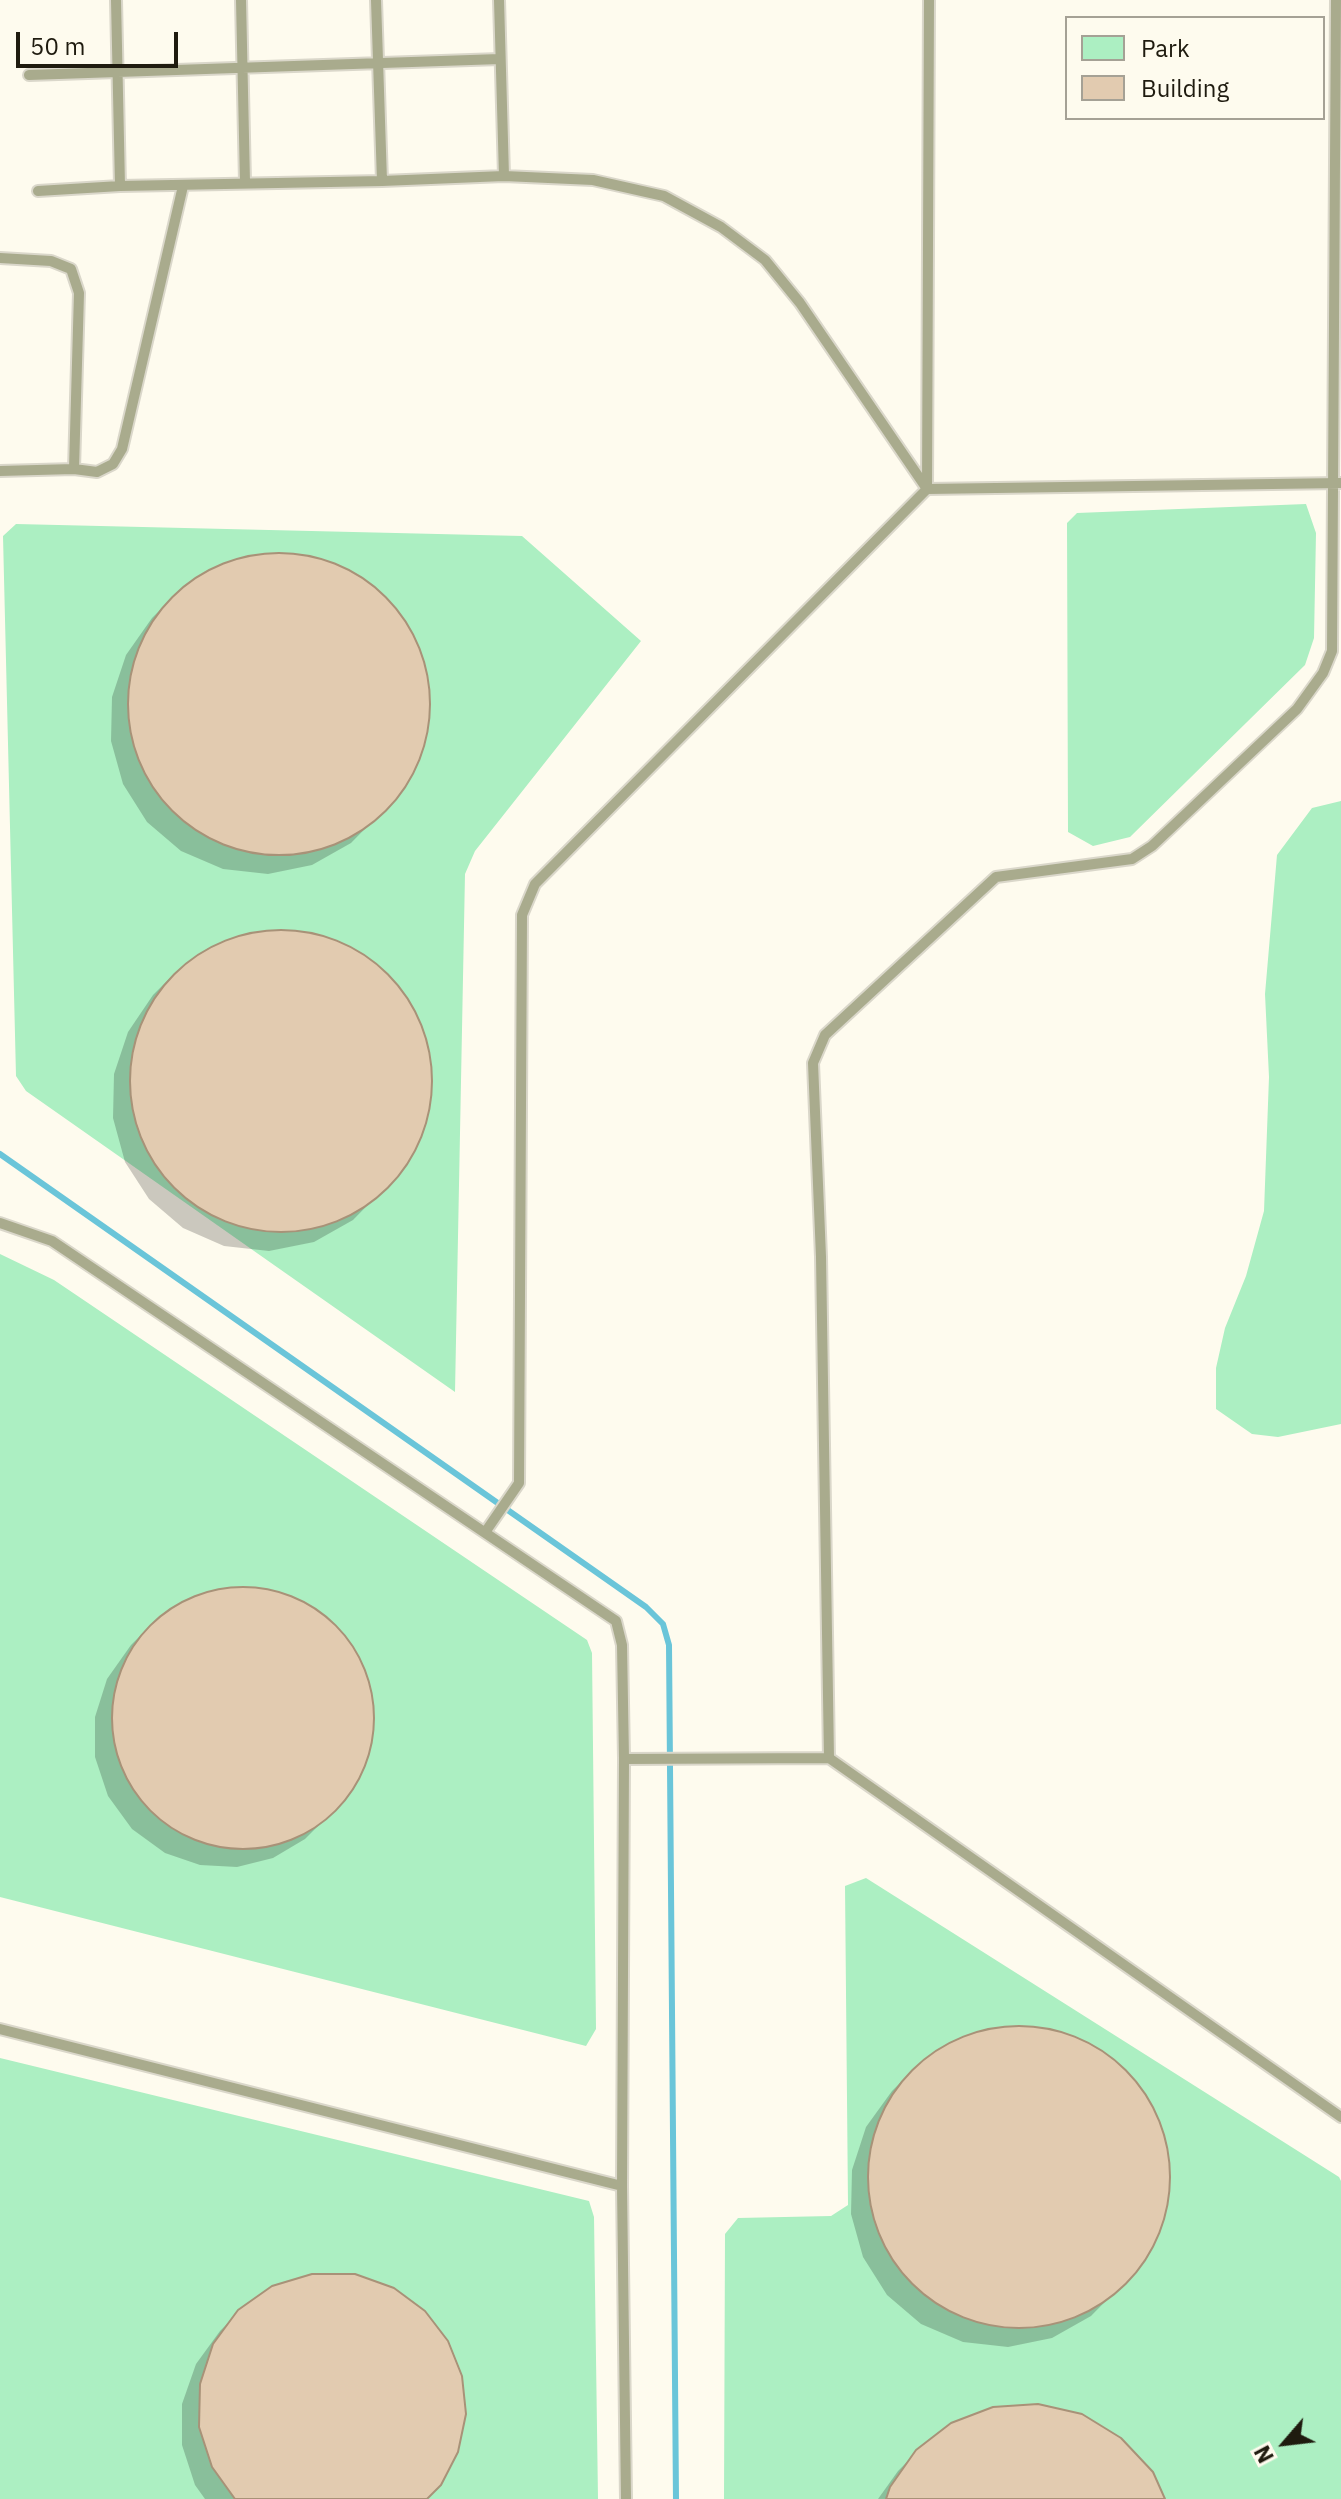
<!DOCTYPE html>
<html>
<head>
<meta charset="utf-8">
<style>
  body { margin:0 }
  #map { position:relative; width:1341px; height:2499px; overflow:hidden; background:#fefbee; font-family:"IBM Plex Sans",sans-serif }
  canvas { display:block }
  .legend { position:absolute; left:1065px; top:16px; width:260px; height:104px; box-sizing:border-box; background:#fefbee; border:2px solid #a5a195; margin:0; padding:10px 14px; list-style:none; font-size:24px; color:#1f1b0f }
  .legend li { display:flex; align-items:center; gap:16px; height:40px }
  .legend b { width:40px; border:2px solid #a5a195 }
  .north { position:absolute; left:1245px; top:2403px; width:80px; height:80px; -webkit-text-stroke:6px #fefbee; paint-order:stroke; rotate:242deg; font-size:22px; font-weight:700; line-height:32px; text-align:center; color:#1f1b0f }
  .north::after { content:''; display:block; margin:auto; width:28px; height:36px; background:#1f1b0f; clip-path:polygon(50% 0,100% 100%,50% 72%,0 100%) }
  .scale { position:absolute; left:16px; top:32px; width:162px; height:36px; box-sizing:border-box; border:4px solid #1f1b0f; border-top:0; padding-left:10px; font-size:24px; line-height:28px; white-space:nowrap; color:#1f1b0f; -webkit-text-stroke:6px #fefbee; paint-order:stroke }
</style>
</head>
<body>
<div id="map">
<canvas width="1341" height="2499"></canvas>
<ul class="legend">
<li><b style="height:22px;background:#acefc2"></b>Park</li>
<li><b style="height:22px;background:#e2cbb0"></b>Building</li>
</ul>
<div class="north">N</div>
<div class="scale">50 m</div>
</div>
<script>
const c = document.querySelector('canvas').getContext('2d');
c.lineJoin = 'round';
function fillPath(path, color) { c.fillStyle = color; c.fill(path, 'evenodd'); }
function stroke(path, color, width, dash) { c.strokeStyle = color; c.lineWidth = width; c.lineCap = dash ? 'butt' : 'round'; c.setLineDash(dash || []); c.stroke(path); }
fillPath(new Path2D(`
  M 1306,504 L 1316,533 L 1314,638 L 1305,665 L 1130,837 L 1093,846 L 1068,832 L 1067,523 L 1077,513 Z
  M 16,524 L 522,536 L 641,641 L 475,851 L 465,874 L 455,1392 L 26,1091 L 16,1076 L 3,536 Z
  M 1341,801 L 1341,1424 L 1278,1437 L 1252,1434 L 1216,1409 L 1216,1368 L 1225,1328 L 1246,1276 L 1264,1211 L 1269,1077 L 1265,994 L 1277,855 L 1312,808 Z
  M 0,1254 L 54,1280 L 587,1640 L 592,1653 L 596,2029 L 586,2046 L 0,1897 Z
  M 866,1878 L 1339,2177 L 1341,2181 L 1341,2499 L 724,2499 L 725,2234 L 738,2218 L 831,2216 L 848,2205 L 845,1886 Z
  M 0,2058 L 589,2201 L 594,2217 L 598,2499 L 0,2499 Z`), '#acefc2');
fillPath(new Path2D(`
  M 292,554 L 335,564 L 374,587 L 404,621 L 423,662 L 430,707 L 422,751 L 402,791 L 351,843 L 312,865 L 268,874 L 223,869 L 181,851 L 147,822 L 123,784 L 111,741 L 112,697 L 126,655 L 152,618 L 171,599 L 206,572 L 247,556 Z
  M 293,931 L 337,941 L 376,964 L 406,998 L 425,1039 L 431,1084 L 424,1128 L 403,1169 L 353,1220 L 314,1242 L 269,1251 L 224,1246 L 183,1228 L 149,1199 L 125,1162 L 113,1118 L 114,1074 L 128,1032 L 153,995 L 172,976 L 207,949 L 249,934 Z
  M 220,1589 L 261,1589 L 299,1601 L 330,1622 L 354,1651 L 368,1686 L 372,1723 L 366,1759 L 349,1793 L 324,1820 L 305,1839 L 273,1858 L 237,1867 L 200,1865 L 165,1853 L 132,1829 L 108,1796 L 95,1757 L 95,1717 L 107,1679 L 131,1645 L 150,1626 L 182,1602 Z
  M 1031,2027 L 1075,2037 L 1114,2060 L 1144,2093 L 1163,2135 L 1170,2180 L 1162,2224 L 1142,2264 L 1091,2316 L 1052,2338 L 1008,2347 L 963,2342 L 921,2324 L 887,2295 L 863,2257 L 851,2214 L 852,2170 L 866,2127 L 892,2091 L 911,2072 L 946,2045 L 987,2029 Z
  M 239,2312 L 425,2499 L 205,2499 L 195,2485 L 182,2445 L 182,2404 L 196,2364 L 220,2331 Z
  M 917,2452 L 1163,2499 L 878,2499 L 898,2471 Z`), '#0003');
stroke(new Path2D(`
  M 0,1154 L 646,1607 L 663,1624 L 669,1645 L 676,2499`), '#6ac5d9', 6);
const building = new Path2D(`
  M128 704a151 151 0 1 1 302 0a151 151 0 1 1-302 0Z
  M130 1081a151 151 0 1 1 302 0a151 151 0 1 1-302 0Z
  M112 1718a131 131 0 1 1 262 0a131 131 0 1 1-262 0Z
  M868 2177a151 151 0 1 1 302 0a151 151 0 1 1-302 0Z
  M 312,2274 L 355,2274 L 394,2288 L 425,2311 L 448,2341 L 462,2376 L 466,2414 L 458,2452 L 441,2485 L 427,2499 L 235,2499 L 212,2467 L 199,2427 L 200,2384 L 213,2344 L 238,2310 L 272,2286 Z
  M 1038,2404 L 1082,2414 L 1121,2438 L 1153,2472 L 1165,2499 L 886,2499 L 890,2487 L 916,2450 L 951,2423 L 993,2407 Z`);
fillPath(building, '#e2cbb0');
stroke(building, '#a89278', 2);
const lane = new Path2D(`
  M 116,0 L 120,186
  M 241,0 L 245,182
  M 376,0 L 382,181
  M 499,0 L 504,176
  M 929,0 L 927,489 L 1341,483
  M 29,75 L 500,59
  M 38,191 L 120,186 L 382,181 L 504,176 L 593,180 L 664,196 L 721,227 L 765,260 L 800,303 L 927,489 L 535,884 L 522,915 L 519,1483 L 486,1531
  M 0,258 L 51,261 L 71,269 L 79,293 L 74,469
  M 0,471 L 74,469 L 97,472 L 113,464 L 122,449 L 183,186
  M 0,1223 L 52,1241 L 616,1621 L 622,1645 L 624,1759 L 622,2186 L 626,2499
  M 829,1758 L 1341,2117
  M 624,1759 L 829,1758 L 821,1257 L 813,1063 L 825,1035 L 996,877 L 1132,859 L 1152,846 L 1297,709 L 1323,673 L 1332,651 L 1336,0
  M 0,2029 L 622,2186`);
stroke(lane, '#dad7ca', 14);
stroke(lane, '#a9ab8d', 10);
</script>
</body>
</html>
